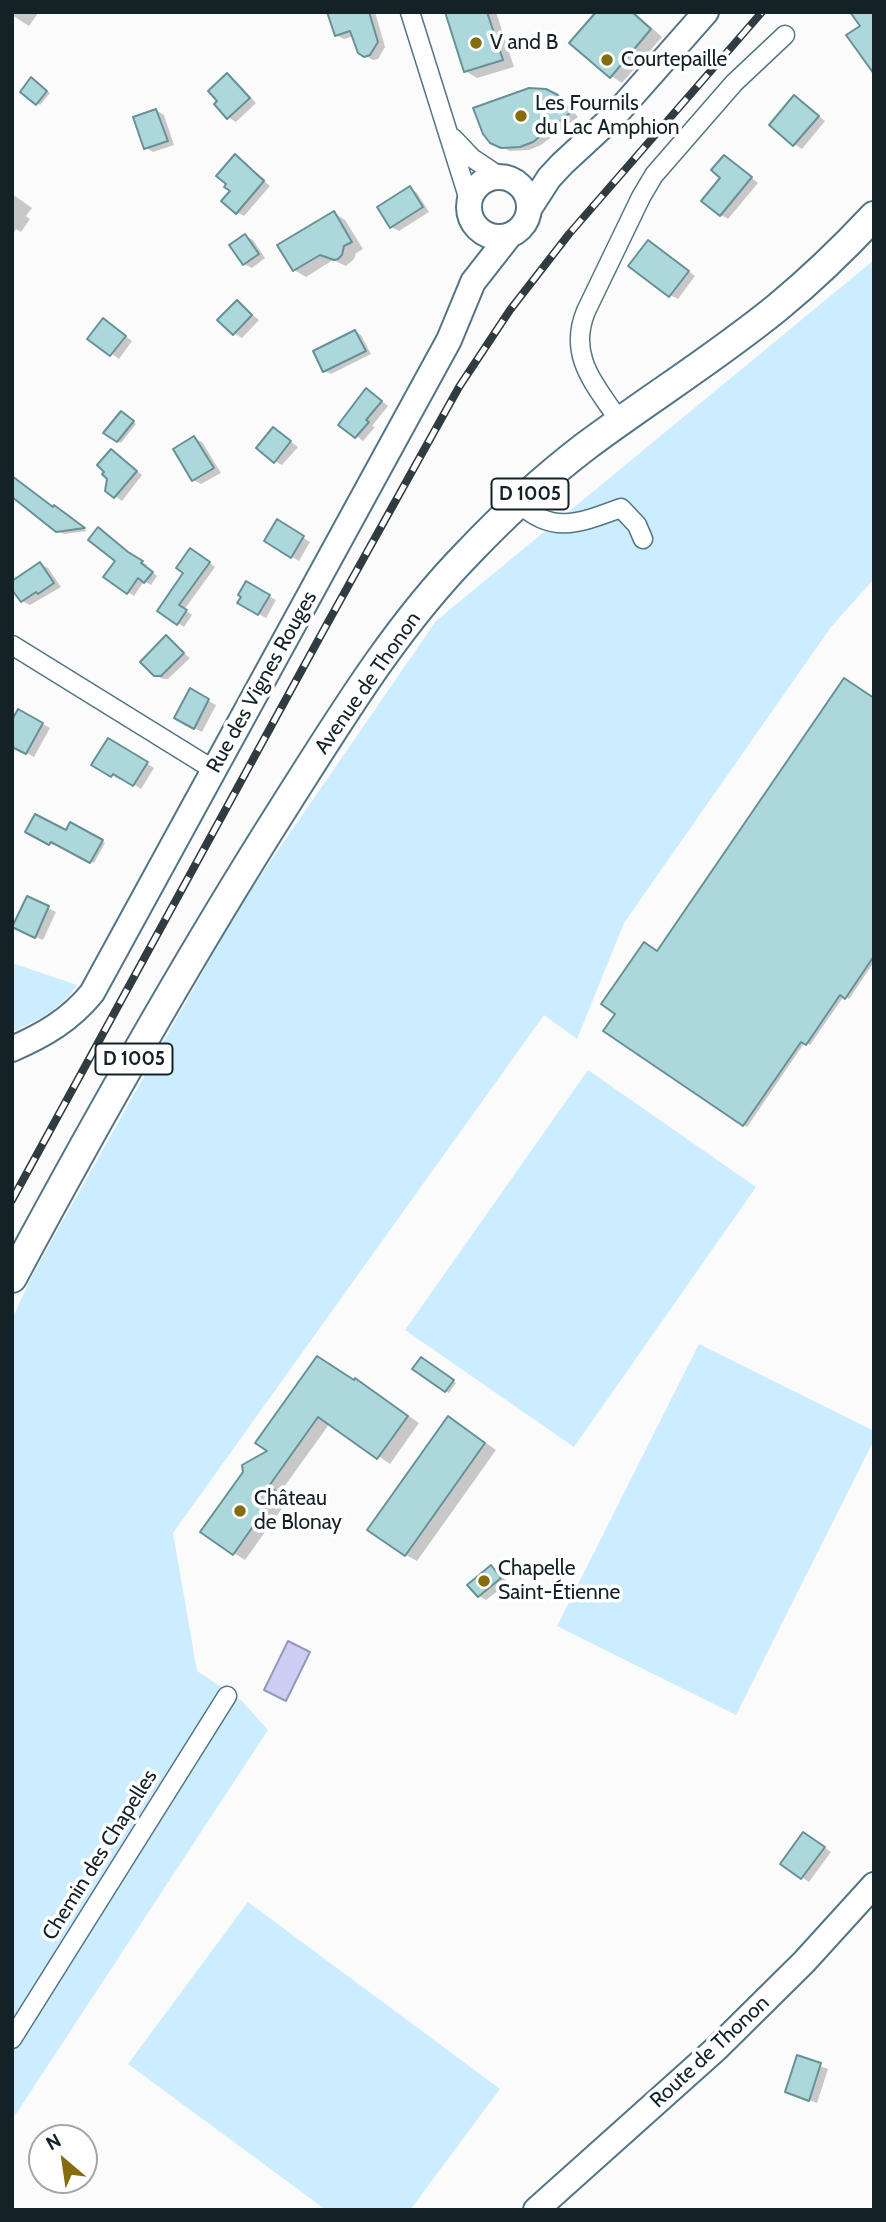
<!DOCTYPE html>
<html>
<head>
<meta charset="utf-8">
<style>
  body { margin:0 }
  #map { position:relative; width:886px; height:2222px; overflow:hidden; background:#fbfbfb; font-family:Cabin,sans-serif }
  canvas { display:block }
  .frame { position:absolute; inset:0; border:14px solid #142228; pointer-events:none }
  .north { position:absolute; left:28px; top:2124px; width:70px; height:70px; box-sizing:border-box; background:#fff; border:2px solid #a1a7a9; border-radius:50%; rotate:331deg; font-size:19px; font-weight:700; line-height:28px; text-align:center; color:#142228 }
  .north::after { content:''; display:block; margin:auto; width:24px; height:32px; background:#866d0b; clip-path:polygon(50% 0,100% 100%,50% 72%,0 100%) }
</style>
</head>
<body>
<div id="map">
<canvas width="886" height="2222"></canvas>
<div class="frame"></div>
<div class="north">N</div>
</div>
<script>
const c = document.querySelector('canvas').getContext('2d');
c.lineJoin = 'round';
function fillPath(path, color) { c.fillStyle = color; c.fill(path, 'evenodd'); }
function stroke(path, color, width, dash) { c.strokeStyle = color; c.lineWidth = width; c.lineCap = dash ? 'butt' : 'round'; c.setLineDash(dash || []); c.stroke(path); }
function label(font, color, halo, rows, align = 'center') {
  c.font = font + ' Cabin,sans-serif'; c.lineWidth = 7; c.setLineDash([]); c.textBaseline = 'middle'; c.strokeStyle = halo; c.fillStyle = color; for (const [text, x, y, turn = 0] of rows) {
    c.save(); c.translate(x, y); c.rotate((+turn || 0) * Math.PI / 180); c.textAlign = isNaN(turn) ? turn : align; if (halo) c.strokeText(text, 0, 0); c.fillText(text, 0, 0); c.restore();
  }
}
fillPath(new Path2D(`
  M 874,260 L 874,579 L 831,627 L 624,923 L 577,1039 L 544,1015 L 173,1533 L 197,1671 L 241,1700 L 268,1730 L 12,2120 L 12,1319 L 33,1274 L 241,904 L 436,621 Z
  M 12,963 L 77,985 C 60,1010 39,1020 12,1032 Z
  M 588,1070 L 756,1187 L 574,1447 L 405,1330 Z
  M 699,1344 L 874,1431 L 874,1440 L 736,1715 L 557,1626 Z
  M 248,1902 L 500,2089 L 410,2210 L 326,2210 L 128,2064 Z`), '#cbedff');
const water = new Path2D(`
  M 288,1641 L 310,1652 L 286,1701 L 264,1690 Z`);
fillPath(water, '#cecdf5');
stroke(water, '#969ab8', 2);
fillPath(new Path2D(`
  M 12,12 L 39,12 L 29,26 L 12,15 Z
  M 341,12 L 375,12 L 385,47 L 378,59 L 373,60 L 359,52 L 354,36 L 344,39 L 336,35 Z
  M 446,12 L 496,12 L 514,67 L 477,78 L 465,71 Z
  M 598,12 L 634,12 L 662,37 L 622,83 L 611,76 Z
  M 227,76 L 235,80 L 256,103 L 236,122 L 228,117 Z
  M 35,81 L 50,93 L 40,105 L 37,103 Z
  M 557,96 L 565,101 L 578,117 L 541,145 L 529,150 L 510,151 L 500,146 Z
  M 795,98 L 825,121 L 802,149 L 794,144 Z
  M 156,110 L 164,115 L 174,145 L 153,152 L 146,148 Z
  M 235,156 L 266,180 L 264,181 L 270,186 L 244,216 L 237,212 L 232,191 Z
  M 732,161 L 758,183 L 728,219 L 721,215 L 722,177 Z
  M 410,188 L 417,193 L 429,212 L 399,231 L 391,227 Z
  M 12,194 L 32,208 L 26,216 L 30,219 L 21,232 L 16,229 L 12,235 Z
  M 334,213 L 345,220 L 363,249 L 356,253 L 354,259 L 346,266 L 333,260 L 306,277 L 294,270 Z
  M 245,236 L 253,240 L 265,258 L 252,268 L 244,264 Z
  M 656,247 L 695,276 L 678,299 L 670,295 Z
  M 237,302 L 259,320 L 242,338 L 234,333 Z
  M 111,325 L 132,341 L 119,359 L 90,338 Z
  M 355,332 L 361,335 L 371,354 L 331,374 L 325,371 Z
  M 373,394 L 388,406 L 372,426 L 375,427 L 363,441 L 341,424 Z
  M 125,415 L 136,424 L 121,443 L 105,432 Z
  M 274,429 L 298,447 L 282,465 L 275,461 Z
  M 194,438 L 202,442 L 221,473 L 201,484 L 193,480 Z
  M 118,455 L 142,475 L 122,501 L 107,490 Z
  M 20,483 L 87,531 L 64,534 L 57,531 Z
  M 278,522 L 310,542 L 299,561 L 266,541 Z
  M 197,553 L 215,567 L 184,610 L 192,615 L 184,627 L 159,611 Z
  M 135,558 L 147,565 L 146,567 L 157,576 L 151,585 L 144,581 L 134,596 L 106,577 Z
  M 40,564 L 48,568 L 61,587 L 30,605 L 22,601 Z
  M 246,584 L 276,600 L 266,618 L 240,603 Z
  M 166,638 L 190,658 L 168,679 L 163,679 L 155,675 Z
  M 191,691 L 216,705 L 202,732 L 176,718 Z
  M 874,699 L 874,962 L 849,999 L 844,996 L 810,1045 L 805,1042 L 747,1127 L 606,1031 L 658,953 Z
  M 19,711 L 50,728 L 34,757 L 12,745 Z
  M 108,740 L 154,768 L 141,789 L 122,777 L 120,780 L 93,764 Z
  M 70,825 L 105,843 L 94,863 L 54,842 L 53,845 L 27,832 L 66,832 Z
  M 28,898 L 56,912 L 43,940 L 22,931 Z
  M 421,1359 L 456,1383 L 449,1393 L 414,1369 Z
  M 355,1382 L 367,1387 L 419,1423 L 390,1464 L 330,1423 L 279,1494 L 288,1500 L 245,1560 L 234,1553 L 245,1472 Z
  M 460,1425 L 496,1450 L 417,1561 L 406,1555 Z
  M 491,1567 L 499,1572 L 508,1583 L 486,1600 L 479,1596 Z
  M 811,1838 L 831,1852 L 809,1882 L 782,1864 Z
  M 798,2058 L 828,2069 L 817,2103 L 787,2092 Z`), '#0003');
const building = new Path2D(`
  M 327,12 L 369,12 L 378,42 L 370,55 L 364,57 L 358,53 L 350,31 L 335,36 Z
  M 445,12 L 487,12 L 503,60 L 464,72 Z
  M 596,12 L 632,12 L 651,29 L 610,78 L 569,43 Z
  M 850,12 L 874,12 L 874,74 L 846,35 L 860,26 Z
  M 227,73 L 250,98 L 227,119 L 214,104 L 217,101 L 208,91 Z
  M 31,77 L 47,91 L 36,105 L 20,92 Z
  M 529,88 L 546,89 L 558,95 L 571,112 L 533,142 L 520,147 L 501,148 L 490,143 L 483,134 L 473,108 Z
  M 794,95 L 819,116 L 793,146 L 769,125 Z
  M 156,109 L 168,141 L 144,149 L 133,117 Z
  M 235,154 L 264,181 L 236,214 L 221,201 L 230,191 L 224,187 L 226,184 L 216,176 Z
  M 724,155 L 752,177 L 720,216 L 701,201 L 720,178 L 711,170 Z
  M 410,186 L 423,207 L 390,228 L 377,207 Z
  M 334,211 L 352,242 L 344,246 L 342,255 L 338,259 L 334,260 L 320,255 L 293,271 L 277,245 Z
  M 245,234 L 259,254 L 243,265 L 229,245 Z
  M 648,240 L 689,271 L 669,297 L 628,266 Z
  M 237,300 L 252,315 L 233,335 L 217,320 Z
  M 103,318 L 126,336 L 110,356 L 87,339 Z
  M 355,330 L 366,351 L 323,372 L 313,351 Z
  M 366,388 L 382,401 L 366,420 L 369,422 L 355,438 L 338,425 Z
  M 121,411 L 134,421 L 117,442 L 103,433 Z
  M 273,427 L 291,441 L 274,463 L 256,448 Z
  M 194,436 L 214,468 L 192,481 L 173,449 Z
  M 111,449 L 137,471 L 114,498 L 105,491 L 107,479 L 102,474 L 104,472 L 97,465 Z
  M 12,476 L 53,507 L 54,505 L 85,528 L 56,532 L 12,497 Z
  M 277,519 L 304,536 L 291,558 L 264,541 Z
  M 98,527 L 128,552 L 143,561 L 141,563 L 153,572 L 144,583 L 138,578 L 127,594 L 103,577 L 115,561 L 88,540 Z
  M 190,548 L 210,562 L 179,605 L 187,610 L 177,625 L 157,611 L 183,573 L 176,568 Z
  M 40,562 L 54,583 L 38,594 L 36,592 L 21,602 L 12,590 L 12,581 Z
  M 246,581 L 270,595 L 258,615 L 237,603 L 241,597 L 238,595 Z
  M 166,635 L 184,653 L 161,676 L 154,676 L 140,662 Z
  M 844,678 L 874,698 L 874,956 L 845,999 L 840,995 L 806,1045 L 801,1042 L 743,1126 L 603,1031 L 615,1014 L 601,1004 L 644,942 L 657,951 Z
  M 190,688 L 209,699 L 194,729 L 174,718 Z
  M 18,709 L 43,723 L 26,754 L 12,747 L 12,720 Z
  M 108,738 L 148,762 L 133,786 L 113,774 L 111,777 L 91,765 Z
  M 35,814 L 66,830 L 70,822 L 103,840 L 90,863 L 51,842 L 49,845 L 25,832 Z
  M 27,896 L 49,906 L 35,938 L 12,927 Z
  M 317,1356 L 354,1380 L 355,1378 L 408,1416 L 377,1459 L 318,1417 L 269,1486 L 277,1492 L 233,1555 L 200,1532 L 243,1472 L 242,1465 L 267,1451 L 255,1443 Z
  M 421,1357 L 454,1380 L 445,1392 L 412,1369 Z
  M 448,1416 L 485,1443 L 405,1556 L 367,1530 Z
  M 491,1565 L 501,1578 L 478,1597 L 467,1585 Z
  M 803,1832 L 825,1847 L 801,1879 L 780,1864 Z
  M 797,2055 L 821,2063 L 809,2101 L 785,2092 Z`);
fillPath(building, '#acd8dc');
stroke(building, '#679194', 2);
const street = new Path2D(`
  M 410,12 L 470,203
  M 453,138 L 472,158 L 502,178
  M 620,422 C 596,385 567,357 586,311 L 641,197 L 654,175 L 734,83 L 785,35
  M 519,503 C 553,536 582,522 621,508 L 637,525 L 643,539
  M 12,645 L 214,770
  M 12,2039 L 227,1696`);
const secondary = new Path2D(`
  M469 207a30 30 0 1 1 60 0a30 30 0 1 1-60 0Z
  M 529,209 L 549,178 L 562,164 L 616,114 L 706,12
  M 12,1049 C 44,1035 70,1020 92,993 L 449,340 L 473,282 L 509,236
  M 536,2210 L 717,2048 L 804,1962 L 874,1885`);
const primary = new Path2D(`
  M 12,1278 C 98,1118 187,960 284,807 C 340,719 394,629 467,554 C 504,515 544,478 586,446 C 649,399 717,357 778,307 C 812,279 844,248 874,216`);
stroke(street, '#547585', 21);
stroke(secondary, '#547585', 28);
stroke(primary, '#547585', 32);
stroke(street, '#fff', 18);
stroke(secondary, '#fff', 24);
stroke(primary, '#fff', 28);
const rail = new Path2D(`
  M 12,1200 L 327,624 L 459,387 L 510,310 L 569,234 L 762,12`);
stroke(rail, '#303c42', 8);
stroke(rail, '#fff', 5, [16]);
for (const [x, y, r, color] of [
  [476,43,7,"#866d0b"],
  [607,60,7,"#866d0b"],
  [521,116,7,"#866d0b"],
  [240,1511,7,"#866d0b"],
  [484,1581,7,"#866d0b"]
]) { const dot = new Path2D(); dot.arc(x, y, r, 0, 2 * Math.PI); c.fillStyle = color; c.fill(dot); stroke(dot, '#fff', 2.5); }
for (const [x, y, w] of [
  [530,494,77],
  [134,1059,77]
]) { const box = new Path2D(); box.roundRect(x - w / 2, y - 15.5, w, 31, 5); c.fillStyle = '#fff'; c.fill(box); stroke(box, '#142228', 2); }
label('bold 19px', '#142228', null, [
  ["D 1005",530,494],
  ["D 1005",134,1059]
]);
label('21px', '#142228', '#fff', [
  ["V and B",490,43],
  ["Courtepaille",621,60],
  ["Les Fournils",535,104],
  ["du Lac Amphion",535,128],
  ["Château",254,1499],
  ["de Blonay",254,1523],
  ["Chapelle",498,1569],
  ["Saint-Étienne",498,1593]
], 'left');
label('21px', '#142228', '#fff', [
  ["Rue des Vignes Rouges",262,682,-61],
  ["Avenue de Thonon",368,683,-55],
  ["Chemin des Chapelles",100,1855,-58],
  ["Route de Thonon",710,2052,-43]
]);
</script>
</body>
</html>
